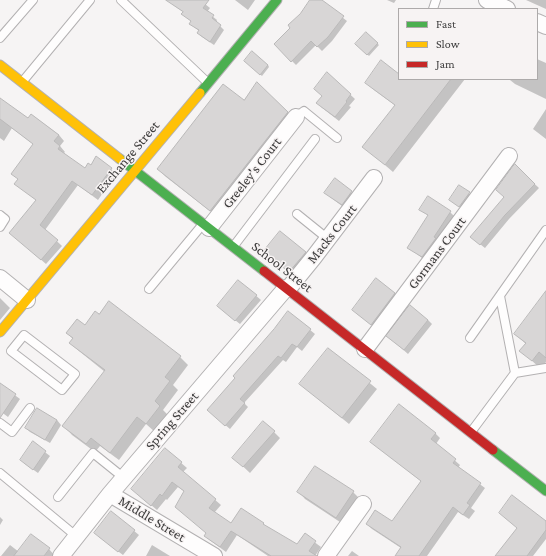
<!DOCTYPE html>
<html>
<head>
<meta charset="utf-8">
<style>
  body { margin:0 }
  #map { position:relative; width:546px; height:556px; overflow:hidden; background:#f6f4f4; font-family:"Crimson Pro",serif }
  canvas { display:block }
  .legend { position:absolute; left:398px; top:8px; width:140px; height:72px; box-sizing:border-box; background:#f7f3f3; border:1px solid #adaaaa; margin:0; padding:5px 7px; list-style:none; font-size:12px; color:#3d3c3c }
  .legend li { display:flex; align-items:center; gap:8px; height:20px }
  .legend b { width:20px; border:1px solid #adaaaa }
</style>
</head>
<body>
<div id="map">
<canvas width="546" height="556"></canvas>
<ul class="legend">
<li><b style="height:5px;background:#4caf50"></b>Fast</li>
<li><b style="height:5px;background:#ffc107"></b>Slow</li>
<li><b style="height:5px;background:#c62828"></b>Jam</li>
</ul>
</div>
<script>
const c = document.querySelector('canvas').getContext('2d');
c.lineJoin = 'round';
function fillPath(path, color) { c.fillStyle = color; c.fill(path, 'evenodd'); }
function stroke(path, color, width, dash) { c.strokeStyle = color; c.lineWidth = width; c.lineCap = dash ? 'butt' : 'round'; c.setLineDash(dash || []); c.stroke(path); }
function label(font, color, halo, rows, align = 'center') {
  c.font = font + ' "Crimson Pro",serif'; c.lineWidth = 3; c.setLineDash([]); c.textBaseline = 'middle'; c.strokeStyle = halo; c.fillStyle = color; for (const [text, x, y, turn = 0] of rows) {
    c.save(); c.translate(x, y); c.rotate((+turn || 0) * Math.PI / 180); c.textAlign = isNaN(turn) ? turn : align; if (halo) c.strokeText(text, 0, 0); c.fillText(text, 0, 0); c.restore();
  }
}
fillPath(new Path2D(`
  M 179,0 L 200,0 L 210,8 L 207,12 L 217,20 L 216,22 L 224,30 L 214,45 L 202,37 L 198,33 L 199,31 L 190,24 L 192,22 L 183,14 L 184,12 Z
  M 235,0 L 255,0 L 248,10 Z
  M 311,0 L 320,0 L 347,21 L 332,41 L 322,51 L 316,45 L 296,65 L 275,44 L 292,28 Z
  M 387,0 L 396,0 L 394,3 Z
  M 526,0 L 546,0 L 546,9 Z
  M 366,33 L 379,45 L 369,56 L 357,44 Z
  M 537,59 L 546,63 L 546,99 L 515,84 L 510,80 L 537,79 Z
  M 247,63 L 268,65 L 269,67 L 262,76 Z
  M 327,73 L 355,99 L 349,106 L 351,107 L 339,121 L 321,107 Z
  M 399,75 L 399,79 L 465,79 L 393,172 L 364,147 L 396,106 L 374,90 L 366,82 Z
  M 257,84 L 296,121 L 219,218 L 166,177 L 158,169 L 244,101 Z
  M 0,100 L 29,119 L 32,115 L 59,135 L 64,141 L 60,146 L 65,152 L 63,154 L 85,170 L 91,166 L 111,169 L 116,174 L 98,200 L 78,185 L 45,230 L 62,246 L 46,264 L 10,233 L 37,201 L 16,184 L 33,144 L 12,128 L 4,141 L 0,138 Z
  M 546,109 L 546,139 L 533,129 Z
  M 515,166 L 539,188 L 509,219 L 485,248 L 476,241 L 505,197 Z
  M 335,180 L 356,196 L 346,209 L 330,197 Z
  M 460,186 L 471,195 L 461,208 L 453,202 Z
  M 420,210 L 450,212 L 454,216 L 426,261 L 409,248 L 429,216 Z
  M 305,252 L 310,257 L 294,276 L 269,256 Z
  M 239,281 L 261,300 L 240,324 L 222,310 Z
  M 395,293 L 399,298 L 376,328 L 357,314 Z
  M 546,293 L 546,362 L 541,369 L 521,351 L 526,344 L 515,334 Z
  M 0,298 L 10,308 L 0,320 Z
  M 288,312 L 315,334 L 302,351 L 297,347 L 286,362 L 283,360 L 244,403 L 248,407 L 230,429 L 212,414 Z
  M 428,320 L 432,324 L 408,354 L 392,340 Z
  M 85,326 L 180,357 L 188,365 L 173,385 L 178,390 L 163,410 L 168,415 L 155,432 L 146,424 L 119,460 L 100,446 L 95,452 L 72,435 L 64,426 L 105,372 L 79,351 L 70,343 L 73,339 L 67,333 Z
  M 328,349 L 377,389 L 349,424 L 300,384 Z
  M 0,384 L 20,399 L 8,417 L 0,411 Z
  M 57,420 L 61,425 L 50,443 L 30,432 L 26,428 Z
  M 274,432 L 280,438 L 250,473 L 234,458 Z
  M 435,433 L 440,438 L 436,444 L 460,465 L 458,468 L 485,488 L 471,508 L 475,511 L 469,519 L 458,512 L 427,556 L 396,556 L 401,548 L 372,529 L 367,524 L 392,523 L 421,481 L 377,447 Z
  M 33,443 L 50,456 L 38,473 L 25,464 Z
  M 165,449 L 187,468 L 183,472 L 221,505 L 214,513 L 232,524 L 263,524 L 298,546 L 305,535 L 321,547 L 315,556 L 268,556 L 237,535 L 226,552 L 211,541 L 205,536 L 207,534 L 185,492 L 178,487 L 167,500 L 166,499 L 157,510 L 138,494 Z
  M 299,492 L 353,492 L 359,498 L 343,524 L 305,499 Z
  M 111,512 L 139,535 L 123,555 L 99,537 Z
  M 500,513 L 546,522 L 546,539 L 533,556 L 496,556 L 518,528 Z
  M 0,517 L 3,520 L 0,525 Z
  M 10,545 L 19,552 L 49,549 L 55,556 L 1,556 Z
  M 152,545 L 170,556 L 146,556 Z
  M 352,551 L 359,556 L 348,556 Z`), '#0003');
const building = new Path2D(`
  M 166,0 L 209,0 L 203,8 L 214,15 L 212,18 L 221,25 L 210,42 L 197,33 L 199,30 L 189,24 L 191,21 L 181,14 L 183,12 Z
  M 310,0 L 322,0 L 344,16 L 328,37 L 317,47 L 311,41 L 291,62 L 274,44 L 290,28 L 288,25 L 300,14 Z
  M 366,32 L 378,43 L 367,55 L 355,44 Z
  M 252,51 L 268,65 L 260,75 L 244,61 Z
  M 381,60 L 399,74 L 399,79 L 451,79 L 385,165 L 362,147 L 395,105 L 365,83 Z
  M 327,72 L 351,94 L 346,101 L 347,102 L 335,117 L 316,103 L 322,96 L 314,89 Z
  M 257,82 L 288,112 L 210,211 L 157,169 L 223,84 L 244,100 Z
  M 0,98 L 28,118 L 31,114 L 59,135 L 54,141 L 60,146 L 58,149 L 85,168 L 88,163 L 91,165 L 96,156 L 112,168 L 92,195 L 72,181 L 40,225 L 58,240 L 41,260 L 9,233 L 36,200 L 14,184 L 18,179 L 11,174 L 33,144 L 0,119 Z
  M 515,164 L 535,184 L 505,215 L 480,245 L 470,237 L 504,197 L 496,190 Z
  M 335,178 L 352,191 L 342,205 L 324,193 Z
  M 459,185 L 470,192 L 459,207 L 449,200 Z
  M 428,196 L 451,211 L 434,237 L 436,238 L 422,257 L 407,248 L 428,215 L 419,210 Z
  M 280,231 L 306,252 L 289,272 L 263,252 Z
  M 376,278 L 395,293 L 371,325 L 352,310 Z
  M 238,280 L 257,295 L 235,321 L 217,306 Z
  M 546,291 L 546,358 L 539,352 L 532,361 L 519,351 L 526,343 L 514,334 Z
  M 109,301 L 181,356 L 165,377 L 170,381 L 155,401 L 160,406 L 146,424 L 137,417 L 110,453 L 91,438 L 86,444 L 62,426 L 105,370 L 69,343 L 73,338 L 66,333 L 77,319 L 85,325 L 95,311 L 99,314 Z
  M 410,305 L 428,320 L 404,350 L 386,336 Z
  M 288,311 L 311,329 L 297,347 L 292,344 L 281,358 L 278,356 L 240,399 L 245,403 L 225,426 L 207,410 L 235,378 L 233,376 L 274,329 Z
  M 328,348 L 371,381 L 342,418 L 299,384 Z
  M 0,383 L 16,394 L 0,418 Z
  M 399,404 L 436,433 L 431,439 L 456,459 L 453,463 L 481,483 L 467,503 L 470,505 L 463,515 L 453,507 L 419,556 L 395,556 L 401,547 L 366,524 L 375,510 L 392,521 L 421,481 L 370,442 Z
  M 37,408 L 57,420 L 45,440 L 25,428 Z
  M 263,421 L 275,431 L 243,467 L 232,458 Z
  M 33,441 L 46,451 L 33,470 L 20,460 Z
  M 165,448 L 182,462 L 178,467 L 216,499 L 209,508 L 231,523 L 241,508 L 264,523 L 263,524 L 297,544 L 305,533 L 316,541 L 309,551 L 317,556 L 271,556 L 231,531 L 220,547 L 204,536 L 206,533 L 175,507 L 184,491 L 172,482 L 162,496 L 160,494 L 151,506 L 131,489 Z
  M 315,466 L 354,491 L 336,518 L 297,492 Z
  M 512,495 L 546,521 L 546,530 L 527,556 L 495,556 L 517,528 L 499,513 Z
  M 111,511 L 135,530 L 118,552 L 94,533 Z
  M 31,534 L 50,548 L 44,556 L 14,556 Z`);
fillPath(building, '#d8d6d6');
stroke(building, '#bab9b9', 1);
const lane = new Path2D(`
  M 121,0 L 207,82
  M 433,9 L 436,0
  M 0,38 L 33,0
  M 23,81 L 90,0
  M 296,117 L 304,111 L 337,138
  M 297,214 L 328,239
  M 0,215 L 5,219 L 0,227
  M 233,247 L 315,139
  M 149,289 L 203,224
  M 24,335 L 75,374 L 62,390 L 11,351 Z
  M 470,338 L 546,230
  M 515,373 L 546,368
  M 0,423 L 12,432 L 30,408
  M 471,432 L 515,373 L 500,296
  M 0,473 L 76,536
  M 58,497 L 93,453 L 124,478`);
const street = new Path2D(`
  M 487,0 L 507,9
  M 537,22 L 546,26
  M 209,228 L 296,117
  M 0,278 L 27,300
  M 288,289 L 314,257 L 374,178
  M 365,349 L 509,156
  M 110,494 L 214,556
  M 61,556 L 110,494 L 286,288
  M 326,556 L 363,504`);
const fast = new Path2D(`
  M 200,93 L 277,0
  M 120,159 L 264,271
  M 493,450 L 546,491`);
const slow = new Path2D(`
  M 0,65 L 120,159
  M 0,332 L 200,93`);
const jam = new Path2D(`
  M 264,271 L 493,450`);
stroke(lane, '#b3b1b2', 10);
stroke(street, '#b3b1b2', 18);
stroke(fast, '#b3b1b2', 11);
stroke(slow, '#b3b1b2', 11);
stroke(jam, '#b3b1b2', 11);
stroke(lane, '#fefdfd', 8);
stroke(street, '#fefdfd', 16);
stroke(fast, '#4caf50', 9);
stroke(slow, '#ffc107', 9);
stroke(jam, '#c62828', 9);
label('14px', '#3d3c3c', '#f7f3f3', [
  ["Exchange Street",128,157,-50],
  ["Greeley's Court",252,173,-52],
  ["Macks Court",332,234,-52],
  ["Gormans Court",437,253,-53],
  ["School Street",282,267,38],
  ["Spring Street",172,421,-49],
  ["Middle Street",152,519,31]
]);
</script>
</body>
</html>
